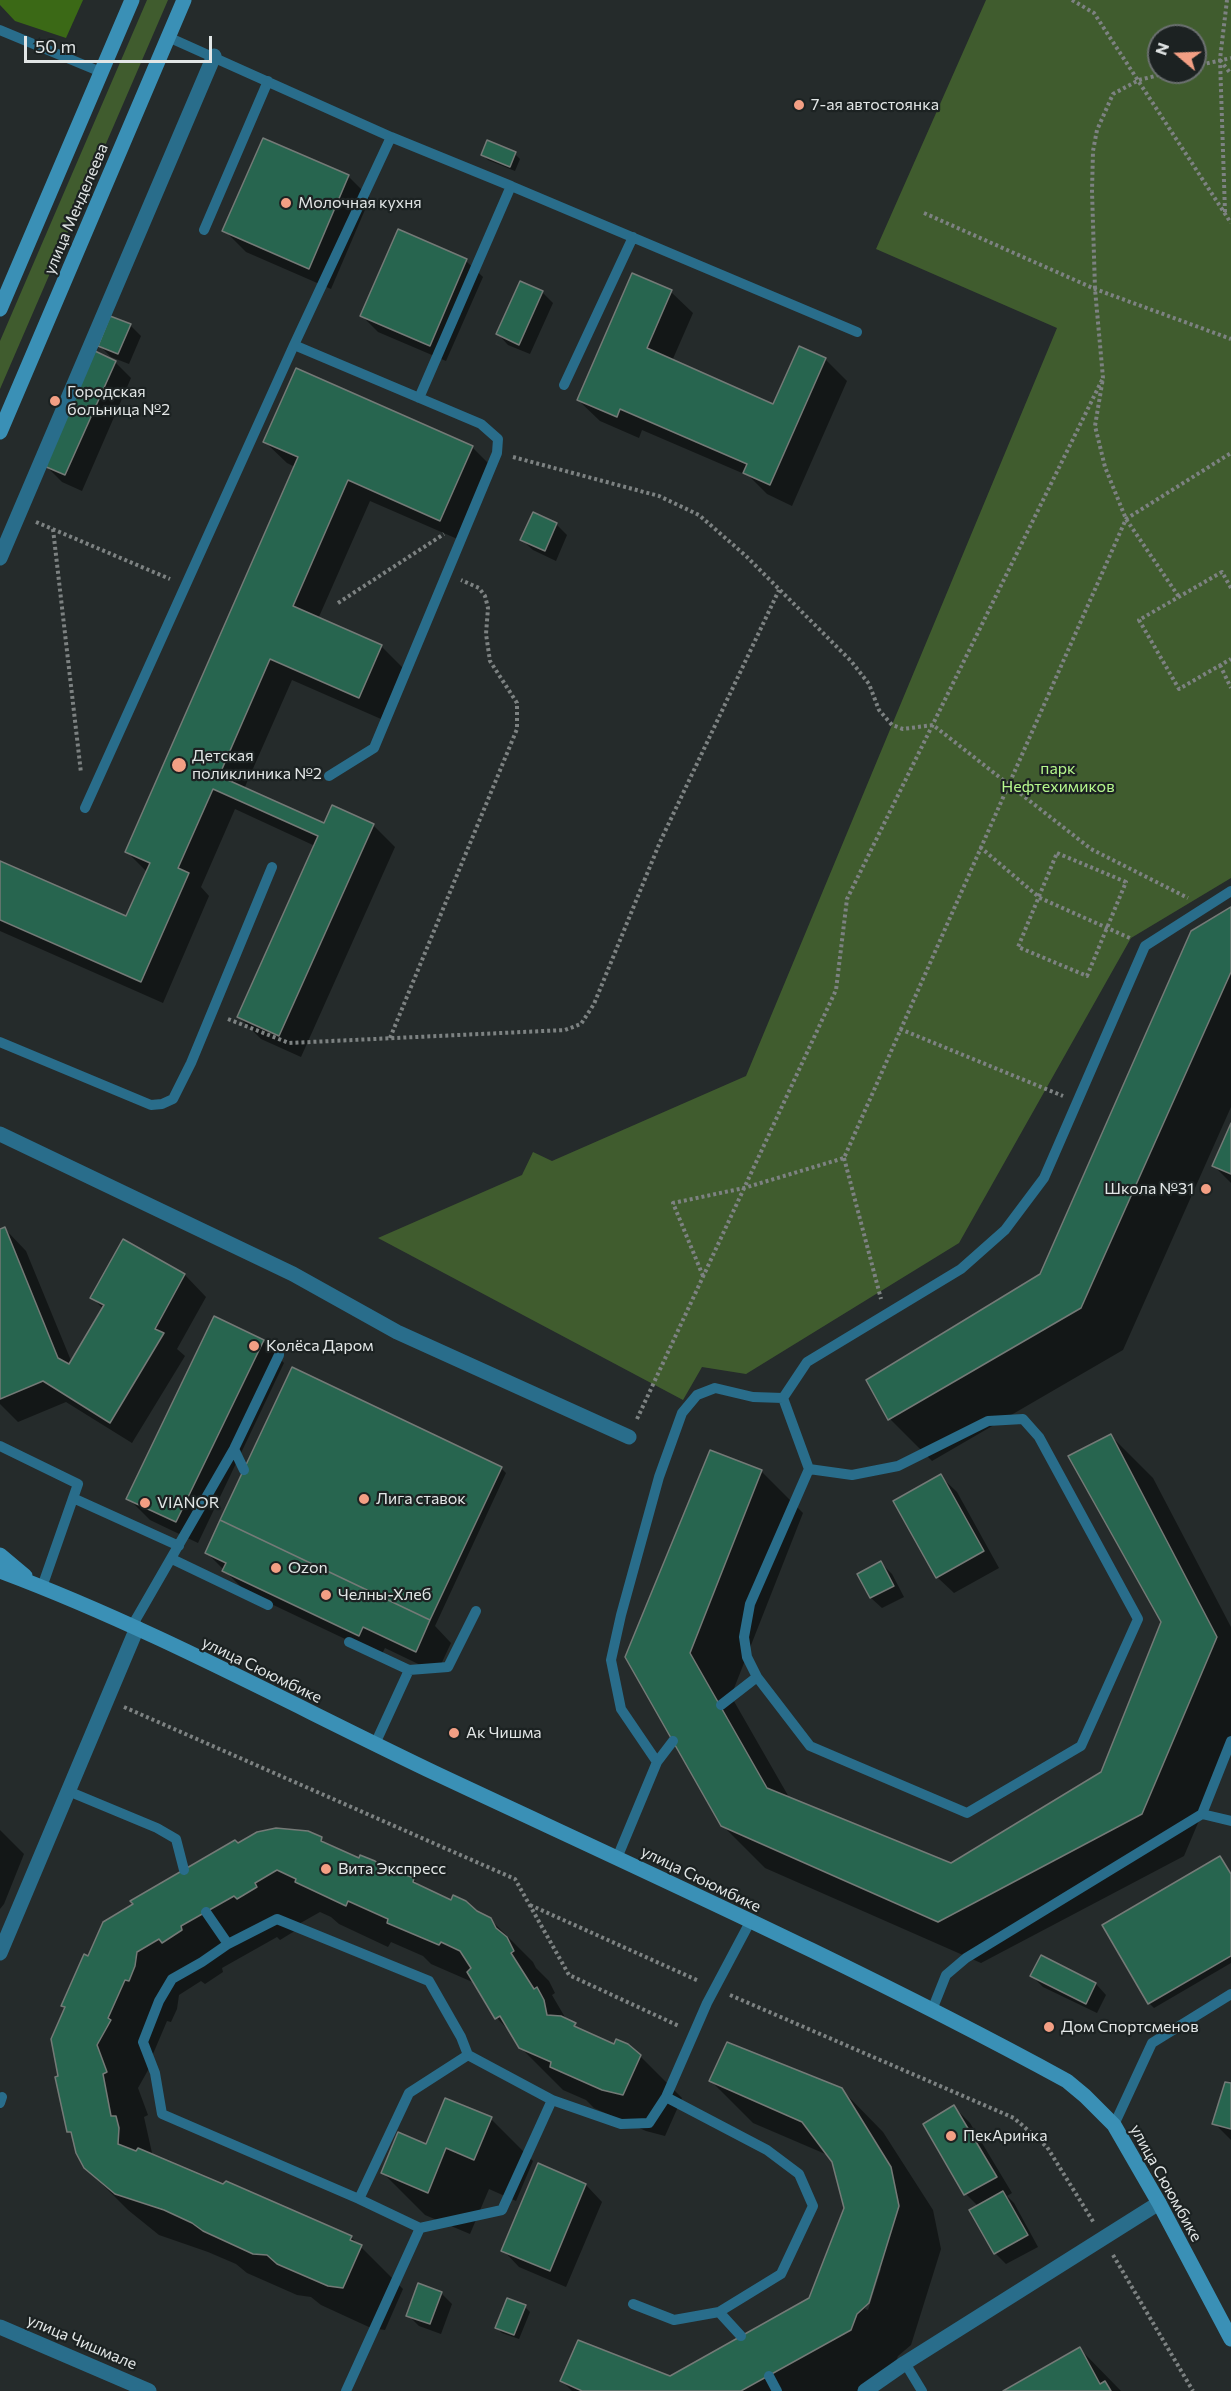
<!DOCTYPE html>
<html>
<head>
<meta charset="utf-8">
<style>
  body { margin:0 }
  #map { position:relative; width:1231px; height:2391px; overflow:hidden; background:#252b2b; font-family:Commissioner,sans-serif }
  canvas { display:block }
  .north { position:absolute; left:1147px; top:24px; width:60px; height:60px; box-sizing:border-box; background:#1c2222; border:2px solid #6b7070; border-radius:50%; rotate:289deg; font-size:16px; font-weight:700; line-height:24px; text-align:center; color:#e2e6e6 }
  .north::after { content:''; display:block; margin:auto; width:21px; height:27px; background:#f39f84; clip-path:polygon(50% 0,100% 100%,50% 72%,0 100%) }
  .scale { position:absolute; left:24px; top:36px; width:188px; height:27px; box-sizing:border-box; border:3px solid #e2e6e6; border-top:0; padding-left:8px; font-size:18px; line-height:21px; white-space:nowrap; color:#e2e6e6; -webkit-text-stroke:4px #1c2222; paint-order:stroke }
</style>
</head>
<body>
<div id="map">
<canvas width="1231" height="2391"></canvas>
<div class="north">N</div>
<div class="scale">50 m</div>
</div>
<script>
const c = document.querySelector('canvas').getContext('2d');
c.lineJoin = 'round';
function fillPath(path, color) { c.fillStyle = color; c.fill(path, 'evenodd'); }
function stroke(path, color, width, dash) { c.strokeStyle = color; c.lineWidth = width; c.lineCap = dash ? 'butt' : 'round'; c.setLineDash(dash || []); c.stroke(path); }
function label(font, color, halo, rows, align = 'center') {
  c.font = font + ' Commissioner,sans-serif'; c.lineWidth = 4.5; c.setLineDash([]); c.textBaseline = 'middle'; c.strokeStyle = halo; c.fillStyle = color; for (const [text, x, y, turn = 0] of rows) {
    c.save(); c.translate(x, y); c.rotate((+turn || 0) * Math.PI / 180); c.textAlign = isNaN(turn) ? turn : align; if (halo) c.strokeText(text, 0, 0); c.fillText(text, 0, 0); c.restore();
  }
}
fillPath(new Path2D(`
  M 147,0 L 168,0 L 0,389 L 0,341 Z
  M 986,0 L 1231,0 L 1231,878 L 1131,938 L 959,1243 L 746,1374 L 702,1367 L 683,1400 L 378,1238 L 522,1175 L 533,1152 L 552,1161 L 746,1076 L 1057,328 L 876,249 ZM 1159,36 L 1195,36 L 1195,72 L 1159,72 Z`), '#405c2e');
fillPath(new Path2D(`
  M 0,0 L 83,0 L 66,38 L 15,21 L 0,5 Z`), '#3b6916');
fillPath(new Path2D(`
  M 264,140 L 349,177 L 370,198 L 331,289 L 246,252 L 224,230 Z
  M 488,142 L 515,154 L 520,159 L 515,171 L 488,160 L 483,155 Z
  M 466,261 L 483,277 L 446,361 L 378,332 L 362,316 Z
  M 633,275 L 671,292 L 693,313 L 672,361 L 774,406 L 825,359 L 847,381 L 792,506 L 767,494 L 749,476 L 642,430 L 639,438 L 600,421 L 578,400 Z
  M 542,292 L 553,303 L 530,354 L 508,345 L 498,334 Z
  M 130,325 L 141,336 L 129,364 L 111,357 L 100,346 Z
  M 115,362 L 131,378 L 82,491 L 62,482 L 46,466 Z
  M 265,442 L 472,447 L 494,469 L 462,541 L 370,501 L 318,619 L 381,646 L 403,668 L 381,719 L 292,680 L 244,789 L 324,825 L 373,825 L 395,847 L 301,1057 L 261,1039 L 239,1017 L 315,846 L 235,809 L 201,887 L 209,896 L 163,1003 L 0,931 L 0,863 L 127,918 L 147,872 L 127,852 L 295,467 L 287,463 Z
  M 556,524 L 567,535 L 556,561 L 533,550 L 522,540 Z
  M 1231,909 L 1231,1107 L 1123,1350 L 932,1461 L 890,1419 L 868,1380 L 1041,1275 Z
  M 1231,1126 L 1231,1183 L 1214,1166 Z
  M 5,1229 L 26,1251 L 72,1363 L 103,1309 L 92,1297 L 123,1241 L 185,1275 L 206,1297 L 177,1349 L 185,1356 L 132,1443 L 66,1402 L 18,1422 L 0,1404 L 0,1231 Z
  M 263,1341 L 284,1363 L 198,1543 L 150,1520 L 128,1498 Z
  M 1111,1436 L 1153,1478 L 1231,1627 L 1231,1745 L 1184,1856 L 981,1963 L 765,1868 L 722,1825 L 627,1657 L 761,1471 L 803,1513 L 731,1696 L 790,1799 L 951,1865 L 1102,1773 L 1163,1622 Z
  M 501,1468 L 506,1473 L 435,1626 L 451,1643 L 437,1673 L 385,1648 L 381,1656 L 246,1592 L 207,1553 Z
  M 940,1476 L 957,1492 L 999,1568 L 954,1593 L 937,1577 Z
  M 881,1563 L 892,1574 L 904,1597 L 882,1608 L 871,1598 L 859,1575 Z
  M 0,1830 L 24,1854 L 4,1904 L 0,1909 Z
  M 321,1839 L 329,1847 L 387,1873 L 413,1879 L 421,1887 L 490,1919 L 533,1962 L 536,1968 L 549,1981 L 555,1993 L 552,1995 L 566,2019 L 582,2031 L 640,2056 L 682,2098 L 665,2136 L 646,2131 L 594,2108 L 586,2100 L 563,2090 L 520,2047 L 511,2033 L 497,2018 L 477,1984 L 431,1964 L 423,1956 L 391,1942 L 388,1947 L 339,1924 L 331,1917 L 320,1912 L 297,1925 L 298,1929 L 280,1940 L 277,1937 L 222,1968 L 223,1972 L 205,1984 L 201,1981 L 179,1995 L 177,2009 L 171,2022 L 167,2021 L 150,2061 L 152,2063 L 138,2088 L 148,2115 L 144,2117 L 152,2153 L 351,2237 L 403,2289 L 385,2330 L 371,2328 L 321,2305 L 311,2297 L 297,2295 L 247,2273 L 236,2264 L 208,2252 L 159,2235 L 128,2210 L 85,2167 L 74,2137 L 68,2131 L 60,2077 L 66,2008 L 63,2005 L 89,1958 L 238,1845 Z
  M 1220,1858 L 1231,1873 L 1231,1963 L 1154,2008 L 1149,2003 Z
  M 1032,1976 L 1096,1984 L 1106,1995 L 1097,2013 L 1043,1987 Z
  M 711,2081 L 841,2089 L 883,2132 L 933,2210 L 941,2249 L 911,2345 L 898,2356 L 892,2372 L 858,2391 L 572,2391 L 562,2381 L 670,2378 L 810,2299 L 846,2208 L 833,2161 L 830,2156 L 753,2123 ZM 879,2268 L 881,2269 L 868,2310 L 865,2309 Z
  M 1231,2085 L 1231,2140 L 1214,2123 Z
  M 954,2107 L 970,2123 L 1012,2193 L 1007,2196 L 1014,2203 L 1038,2247 L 1006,2264 L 995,2253 L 971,2210 L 978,2206 L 966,2194 Z
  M 491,2119 L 533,2161 L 516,2201 L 489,2189 L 470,2234 L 425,2215 L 383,2173 L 427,2146 Z
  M 538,2165 L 586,2185 L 602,2202 L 566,2287 L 519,2267 L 503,2250 Z
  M 441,2293 L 452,2304 L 441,2334 L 419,2326 L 408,2315 Z
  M 525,2307 L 530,2312 L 519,2339 L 502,2333 L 497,2328 Z
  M 1080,2349 L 1121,2391 L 1006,2391 Z`), '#0007');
const building = new Path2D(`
  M 263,138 L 349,175 L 309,269 L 222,231 Z
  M 487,140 L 516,152 L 510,167 L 481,155 Z
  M 398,229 L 467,259 L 430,346 L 360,316 Z
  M 632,273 L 672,290 L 647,348 L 773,404 L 799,346 L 826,358 L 770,485 L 743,473 L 747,464 L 620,409 L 617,417 L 577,400 Z
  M 520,281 L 543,291 L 519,345 L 496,334 Z
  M 110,316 L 131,324 L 118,354 L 98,346 Z
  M 95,351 L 116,361 L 65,475 L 44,466 Z
  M 296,368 L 473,446 L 440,521 L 348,480 L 293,606 L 382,645 L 359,698 L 270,659 L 219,776 L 324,823 L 332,805 L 374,824 L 279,1036 L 237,1017 L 318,836 L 213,789 L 178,868 L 189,873 L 141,982 L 0,920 L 0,861 L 126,916 L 150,863 L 125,852 L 298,457 L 263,442 Z
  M 533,512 L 557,523 L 545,551 L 520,540 Z
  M 1231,907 L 1231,972 L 1081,1308 L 888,1420 L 866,1380 L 1040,1274 L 1191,931 Z
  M 1231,1123 L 1231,1174 L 1212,1166 Z
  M 5,1227 L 58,1358 L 69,1364 L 104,1305 L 90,1298 L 123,1239 L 185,1274 L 155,1329 L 164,1333 L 110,1423 L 43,1381 L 0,1399 L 0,1229 Z
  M 214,1316 L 264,1340 L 176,1522 L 126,1499 Z
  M 292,1367 L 502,1467 L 430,1620 L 220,1520 Z
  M 1111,1434 L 1217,1637 L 1142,1814 L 938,1922 L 721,1826 L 625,1657 L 710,1450 L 762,1470 L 690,1653 L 767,1788 L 951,1863 L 1101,1772 L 1161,1622 L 1068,1456 Z
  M 941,1474 L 984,1551 L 936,1578 L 893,1501 Z
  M 220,1520 L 430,1620 L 416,1652 L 363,1627 L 359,1636 L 222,1571 L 226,1563 L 205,1553 Z
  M 881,1561 L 894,1586 L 870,1598 L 857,1574 Z
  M 276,1828 L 308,1831 L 322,1837 L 321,1841 L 359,1858 L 360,1855 L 375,1861 L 387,1871 L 400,1873 L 414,1878 L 413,1882 L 451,1900 L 453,1895 L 466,1901 L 477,1911 L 491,1918 L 496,1928 L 507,1937 L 514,1951 L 511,1953 L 534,1989 L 537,1987 L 544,2000 L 547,2015 L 561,2016 L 576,2023 L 574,2026 L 614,2044 L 616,2039 L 628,2044 L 641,2055 L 623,2095 L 602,2090 L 550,2067 L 551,2062 L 519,2048 L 500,2016 L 495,2019 L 467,1972 L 471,1968 L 460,1951 L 441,1942 L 439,1945 L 387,1923 L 388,1919 L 348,1901 L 346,1906 L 295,1882 L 296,1879 L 277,1870 L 255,1883 L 257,1887 L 237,1899 L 234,1896 L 181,1926 L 182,1930 L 162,1943 L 159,1939 L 137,1952 L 135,1966 L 129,1981 L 125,1980 L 108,2018 L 111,2020 L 97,2045 L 107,2072 L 103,2074 L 111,2116 L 116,2116 L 119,2128 L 118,2144 L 136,2151 L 138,2148 L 223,2184 L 226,2181 L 352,2236 L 350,2240 L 362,2245 L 343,2288 L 328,2286 L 277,2264 L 267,2255 L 253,2254 L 203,2231 L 192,2223 L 164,2210 L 115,2194 L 84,2168 L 76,2153 L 71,2132 L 67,2132 L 55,2077 L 58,2076 L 51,2039 L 65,2007 L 61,2006 L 84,1954 L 88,1956 L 103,1922 L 133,1904 L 130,1901 L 235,1840 L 238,1843 L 257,1832 Z
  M 1220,1856 L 1231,1874 L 1231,1956 L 1148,2004 L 1102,1925 Z
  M 1041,1955 L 1096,1983 L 1086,2004 L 1030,1976 Z
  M 727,2042 L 842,2088 L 891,2167 L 899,2206 L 869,2303 L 857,2314 L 851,2330 L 741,2391 L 582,2391 L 560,2381 L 578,2340 L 670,2376 L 809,2298 L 844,2208 L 832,2162 L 802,2122 L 709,2081 Z
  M 1225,2082 L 1231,2083 L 1231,2129 L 1212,2124 Z
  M 445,2098 L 492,2117 L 474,2160 L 446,2148 L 428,2193 L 381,2173 L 398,2132 L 426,2144 Z
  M 954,2105 L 997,2177 L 964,2195 L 923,2124 Z
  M 538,2163 L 586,2184 L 550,2271 L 501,2251 Z
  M 1003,2191 L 1028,2235 L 994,2254 L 969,2210 Z
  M 418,2283 L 442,2292 L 430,2324 L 406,2316 Z
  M 507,2298 L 526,2305 L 514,2335 L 495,2328 Z
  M 1080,2347 L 1100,2384 L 1105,2381 L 1111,2391 L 1003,2391 Z`);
fillPath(building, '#27654f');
stroke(building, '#747a77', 1.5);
stroke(new Path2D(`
  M 1072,0 L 1094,13 L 1231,223
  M 1220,60 L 1231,74
  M 1195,66 L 1231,58
  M 1171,72 L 1139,80 L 1113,94 L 1097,130 L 1093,151 L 1092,191 L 1095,289 L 1103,378 L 1095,426 L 1105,467 L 1126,519 L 1179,597
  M 1225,212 L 1220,59 L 1227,0
  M 924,213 L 1095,289 L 1231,339
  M 513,457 L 659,496 L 699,515 L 746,556 L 851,661 L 869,684 L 879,710 L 892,725 L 903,729 L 933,725 L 1091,849 L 1188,898
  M 36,522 L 170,579
  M 53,529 L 81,773
  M 1231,588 L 1222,572 L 1139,620 L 1179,689 L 1231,659
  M 338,603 L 444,534
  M 1220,665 L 1231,688
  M 980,847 L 1040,898 L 1132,939
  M 1057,853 L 1126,882 L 1087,976 L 1018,947 Z
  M 228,1019 L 289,1043 L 565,1030 L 581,1024 L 594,1004 L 660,842 L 779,590
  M 900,1029 L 1063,1096
  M 390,1038 L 517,729 L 517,703 L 490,661 L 486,634 L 488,608 L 485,596 L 479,588 L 461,580
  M 844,1158 L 881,1299
  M 703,1276 L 673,1203 L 744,1188 L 844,1158 L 1126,519 L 1231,453
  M 637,1419 L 836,990 L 847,899 L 1103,378
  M 124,1707 L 515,1879 L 569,1975 L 679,2026
  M 530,1905 L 699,1981
  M 730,1995 L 1014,2118 L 1047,2147 L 1094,2223
  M 1113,2255 L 1193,2391`), '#7d8282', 4, [3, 3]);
stroke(new Path2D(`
  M 0,30 L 101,72
  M 168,37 L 391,137 L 294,345 L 481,424 L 498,439 L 497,453 L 374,748 L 329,776
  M 391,137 L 511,186 L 419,398
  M 511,186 L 857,332
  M 204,230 L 268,81
  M 564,385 L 633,237
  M 85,808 L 294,345
  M 0,1042 L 151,1105 L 162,1104 L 173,1099 L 191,1063 L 272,867
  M 0,1446 L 78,1484 L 42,1587
  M 234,1449 L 244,1470
  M 73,1498 L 179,1546
  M 172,1559 L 268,1605
  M 132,1626 L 234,1449 L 279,1355
  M 349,1642 L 409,1670 L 375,1744
  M 409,1670 L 448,1667 L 476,1611
  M 757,1677 L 810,1746 L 967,1813 L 1081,1746 L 1138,1619 L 1039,1437 L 1023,1419 L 988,1421 L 898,1466 L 852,1475 L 809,1469
  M 721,1705 L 757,1677 L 747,1657 L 744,1637 L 750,1604 L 809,1469 L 783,1398
  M 657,1762 L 621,1709 L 611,1660 L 621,1615 L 659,1477 L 682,1413 L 697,1395 L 715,1388 L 753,1397 L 783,1398 L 807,1362 L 961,1269 L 1005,1230 L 1044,1178 L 1145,946 L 1231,891
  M 68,1791 L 157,1828 L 176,1839 L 184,1870
  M 1202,1814 L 1231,1821
  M 617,1858 L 657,1762 L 673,1741
  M 206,1912 L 228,1944
  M 932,2010 L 946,1975 L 966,1958 L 1202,1814 L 1231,1741
  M 468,2055 L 552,2100 L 621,2124 L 649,2123 L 666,2097 L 707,2003 L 750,1922
  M 0,2103 L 2,2097
  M 1114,2125 L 1152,2043 L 1231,1994
  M 420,2228 L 502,2210 L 552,2100
  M 633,2304 L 674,2320 L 719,2312 L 781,2274 L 813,2206 L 799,2174 L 767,2150 L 666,2097
  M 719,2312 L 741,2336
  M 905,2363 L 922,2391
  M 769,2376 L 777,2391
  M 346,2391 L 420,2228 L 359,2199 L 162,2114 L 155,2073 L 143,2042 L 159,2001 L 172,1979 L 202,1962 L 228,1944 L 277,1919 L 429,1981 L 461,2037 L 468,2055 L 409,2093 L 359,2199`), '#296d8b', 10);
stroke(new Path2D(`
  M 0,558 L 214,56
  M 0,1134 L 293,1274 L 397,1332 L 629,1437
  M 0,1953 L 137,1628
  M 0,2327 L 149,2391
  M 865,2391 L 905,2363 L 1159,2203`), '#296d8b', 15);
stroke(new Path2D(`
  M 0,309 L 132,0
  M 0,432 L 184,0
  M 0,1555 L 25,1576
  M 0,1571 C 150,1627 292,1705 437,1774 C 648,1873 862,1969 1067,2081 L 1085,2096 L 1114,2125 L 1159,2203 L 1231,2339`), '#3a90b6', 15);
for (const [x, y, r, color] of [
  [799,105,6,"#f39f84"],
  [286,203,6,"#f39f84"],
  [55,401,6,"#f39f84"],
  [179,765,8,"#f39f84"],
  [1206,1189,6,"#f39f84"],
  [254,1346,6,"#f39f84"],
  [364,1499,6,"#f39f84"],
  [145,1503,6,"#f39f84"],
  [276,1568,6,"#f39f84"],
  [326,1595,6,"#f39f84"],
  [454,1733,6,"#f39f84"],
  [326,1869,6,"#f39f84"],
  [1049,2027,6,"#f39f84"],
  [951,2136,6,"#f39f84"]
]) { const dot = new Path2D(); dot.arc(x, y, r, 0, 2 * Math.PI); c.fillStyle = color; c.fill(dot); stroke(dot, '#1c2222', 2); }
label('16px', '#e2e6e6', '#1c2222', [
  ["7-ая автостоянка",811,105],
  ["Молочная кухня",298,203],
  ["Городская",67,392],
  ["больница №2",67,410],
  ["Детская",192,756],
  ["поликлиника №2",192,774],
  ["Школа №31",1194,1189,"right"],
  ["Колёса Даром",266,1346],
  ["Лига ставок",376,1499],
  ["VIANOR",157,1503],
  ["Ozon",288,1568],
  ["Челны-Хлеб",338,1595],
  ["Ак Чишма",466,1733],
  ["Вита Экспресс",338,1869],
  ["Дом Спортсменов",1061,2027],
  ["ПекАринка",963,2136]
], 'left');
label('16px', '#e2e6e6', '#1c2222', [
  ["улица Менделеева",76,209,-67],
  ["улица Сююмбике",262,1670,26],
  ["улица Сююмбике",701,1879,26],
  ["улица Сююмбике",1166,2183,61],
  ["улица Чишмале",82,2342,23]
]);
label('16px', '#b6f88d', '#1c2222', [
  ["парк",1058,769],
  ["Нефтехимиков",1058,787]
]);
</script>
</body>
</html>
